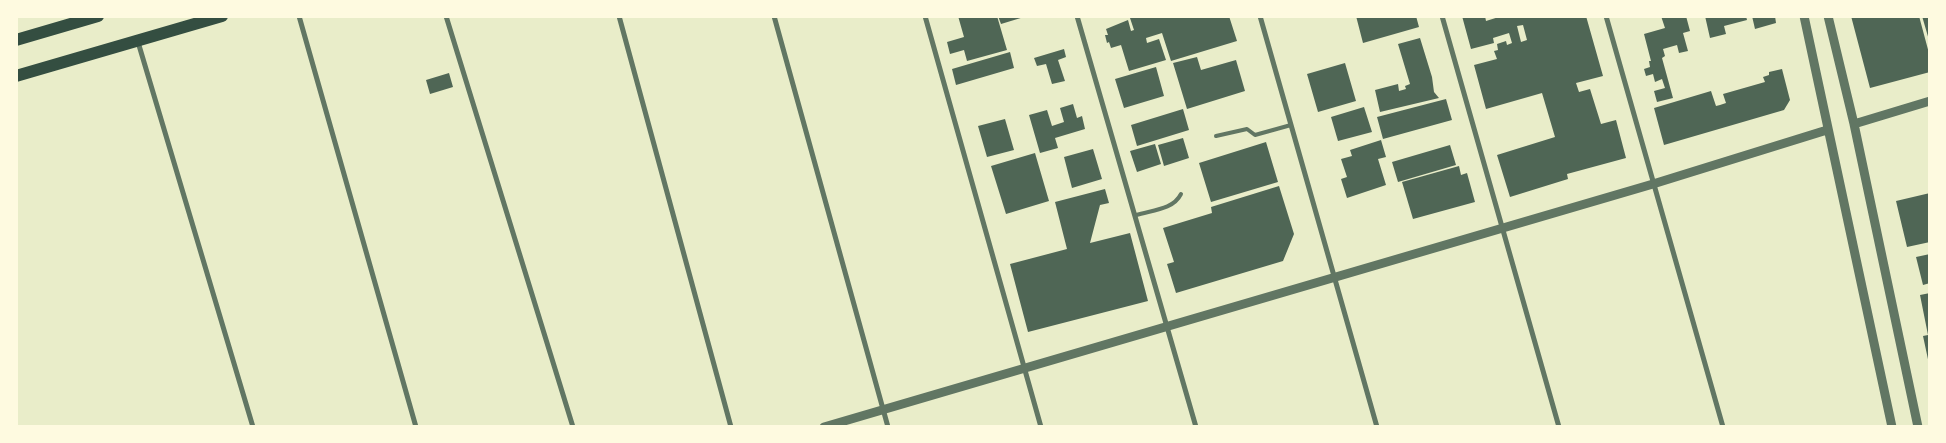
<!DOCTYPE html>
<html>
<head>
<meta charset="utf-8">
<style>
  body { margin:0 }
  #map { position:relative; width:1946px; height:443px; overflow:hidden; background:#e9edc9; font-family:Overpass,sans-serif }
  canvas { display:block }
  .frame { position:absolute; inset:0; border:18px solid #fefae0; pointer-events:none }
</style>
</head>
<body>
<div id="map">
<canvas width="1946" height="443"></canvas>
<div class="frame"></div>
</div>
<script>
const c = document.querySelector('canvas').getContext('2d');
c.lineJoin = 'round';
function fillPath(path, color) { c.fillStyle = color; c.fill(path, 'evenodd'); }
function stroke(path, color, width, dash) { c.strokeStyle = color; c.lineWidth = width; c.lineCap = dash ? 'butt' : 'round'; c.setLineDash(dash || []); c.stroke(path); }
fillPath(new Path2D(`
  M 958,16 L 997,16 L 1007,50 L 967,61 L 964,50 L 950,54 L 947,42 L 964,37 Z
  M 998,16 L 1024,16 L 1024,17 L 1001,24 Z
  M 1136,16 L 1229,16 L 1237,41 L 1171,61 L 1162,33 L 1146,38 L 1147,43 L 1159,39 L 1166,60 L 1129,71 L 1121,45 L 1111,48 L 1109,42 L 1107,43 L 1105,35 L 1108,35 L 1106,29 L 1128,20 L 1131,31 L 1134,30 L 1130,18 Z
  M 1356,16 L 1416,16 L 1419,27 L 1363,43 Z
  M 1462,16 L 1485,16 L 1486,21 L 1502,16 L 1586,16 L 1603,76 L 1576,83 L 1579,92 L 1590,89 L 1601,124 L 1616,120 L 1626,158 L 1567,174 L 1568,179 L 1510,197 L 1497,155 L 1555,137 L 1542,93 L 1486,109 L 1474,65 L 1497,59 L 1494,51 L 1498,50 L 1497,44 L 1506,41 L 1507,45 L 1512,43 L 1509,33 L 1493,38 L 1494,43 L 1471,49 ZM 1523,25 L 1527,40 L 1521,42 L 1517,26 Z
  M 1661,16 L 1686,16 L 1690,31 L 1683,33 L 1688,51 L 1679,53 L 1677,45 L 1663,49 L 1665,56 L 1662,58 L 1673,98 L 1657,102 L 1654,91 L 1665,88 L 1662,79 L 1655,82 L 1653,74 L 1646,76 L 1644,69 L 1650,67 L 1649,61 L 1651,61 L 1644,34 L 1665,28 Z
  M 1705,16 L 1746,16 L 1747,20 L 1724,26 L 1726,34 L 1710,38 Z
  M 1752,16 L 1775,16 L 1776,23 L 1755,29 Z
  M 1851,16 L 1919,16 L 1930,57 L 1930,72 L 1870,88 Z
  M 1922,16 L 1930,16 L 1930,40 L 1929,40 Z
  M 1420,38 L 1432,77 L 1434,92 L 1439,98 L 1380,112 L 1375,90 L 1398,84 L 1399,91 L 1406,89 L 1405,86 L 1410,84 L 1398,44 Z
  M 1064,49 L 1066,57 L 1058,60 L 1065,81 L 1052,84 L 1046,64 L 1037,66 L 1034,58 Z
  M 1010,52 L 1014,68 L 956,85 L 952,69 Z
  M 1197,57 L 1201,70 L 1236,60 L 1245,91 L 1187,109 L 1173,63 Z
  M 1345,63 L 1356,101 L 1318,112 L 1307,74 Z
  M 1156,67 L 1164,96 L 1124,108 L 1115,79 Z
  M 1782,69 L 1790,100 L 1784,110 L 1664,145 L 1654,108 L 1711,91 L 1716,106 L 1720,105 L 1726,103 L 1723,94 L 1765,82 L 1763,77 L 1769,75 L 1769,72 Z
  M 449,73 L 453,87 L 430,94 L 426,80 Z
  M 1446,99 L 1452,120 L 1383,139 L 1377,117 Z
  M 1073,104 L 1077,118 L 1082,116 L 1085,129 L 1055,138 L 1058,148 L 1040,153 L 1029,115 L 1047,110 L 1052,126 L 1064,122 L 1060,108 Z
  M 1364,107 L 1372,132 L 1338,141 L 1331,117 Z
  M 1183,109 L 1189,130 L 1137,146 L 1131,125 Z
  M 1005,119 L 1014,150 L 987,157 L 978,126 Z
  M 1183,138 L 1189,158 L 1164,166 L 1158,145 Z
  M 1381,140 L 1386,157 L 1378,159 L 1386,185 L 1347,198 L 1341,179 L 1347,177 L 1341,159 L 1352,156 L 1350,150 Z
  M 1266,142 L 1278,182 L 1211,202 L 1199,163 Z
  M 1155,144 L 1161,164 L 1137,172 L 1130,151 Z
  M 1450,145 L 1456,165 L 1398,182 L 1392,162 Z
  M 1093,149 L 1102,179 L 1072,188 L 1064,157 Z
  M 1035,153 L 1049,201 L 1006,214 L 991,166 Z
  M 1459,166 L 1461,175 L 1467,173 L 1475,202 L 1413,219 L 1402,182 Z
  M 1279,186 L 1294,234 L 1283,261 L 1176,293 L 1167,264 L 1174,262 L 1163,228 L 1212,213 L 1211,207 Z
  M 1105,189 L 1109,203 L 1100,205 L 1090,243 L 1130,233 L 1148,301 L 1028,332 L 1010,264 L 1067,249 L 1055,202 Z
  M 1930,193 L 1930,242 L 1907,247 L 1896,201 Z
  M 1930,254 L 1930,283 L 1923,285 L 1916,257 Z
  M 1930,293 L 1930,364 L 1929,364 L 1923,336 L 1928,335 L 1920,295 Z`), '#4f6655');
stroke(new Path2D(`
  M 1216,136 L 1247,129 L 1255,135 L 1291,125
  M 1136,215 C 1152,210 1173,210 1181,194`), '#617663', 4);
stroke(new Path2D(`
  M 299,16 L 416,427
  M 446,16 L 573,427
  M 619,16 L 731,427
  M 774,16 L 888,427
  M 925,16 L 1041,427
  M 1077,16 L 1196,427
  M 1260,16 L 1377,427
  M 1442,16 L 1559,427
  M 1606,16 L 1723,427
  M 138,42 L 253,427`), '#617663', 5);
stroke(new Path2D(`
  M 1804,16 L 1892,427
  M 1828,16 L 1854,124 L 1918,427
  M 1854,124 L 1930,101
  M 824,427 L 1653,184 L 1827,130`), '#617663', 9);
stroke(new Path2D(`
  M 16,40 L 98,16
  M 16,76 L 222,16`), '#344e41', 12);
</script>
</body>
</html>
